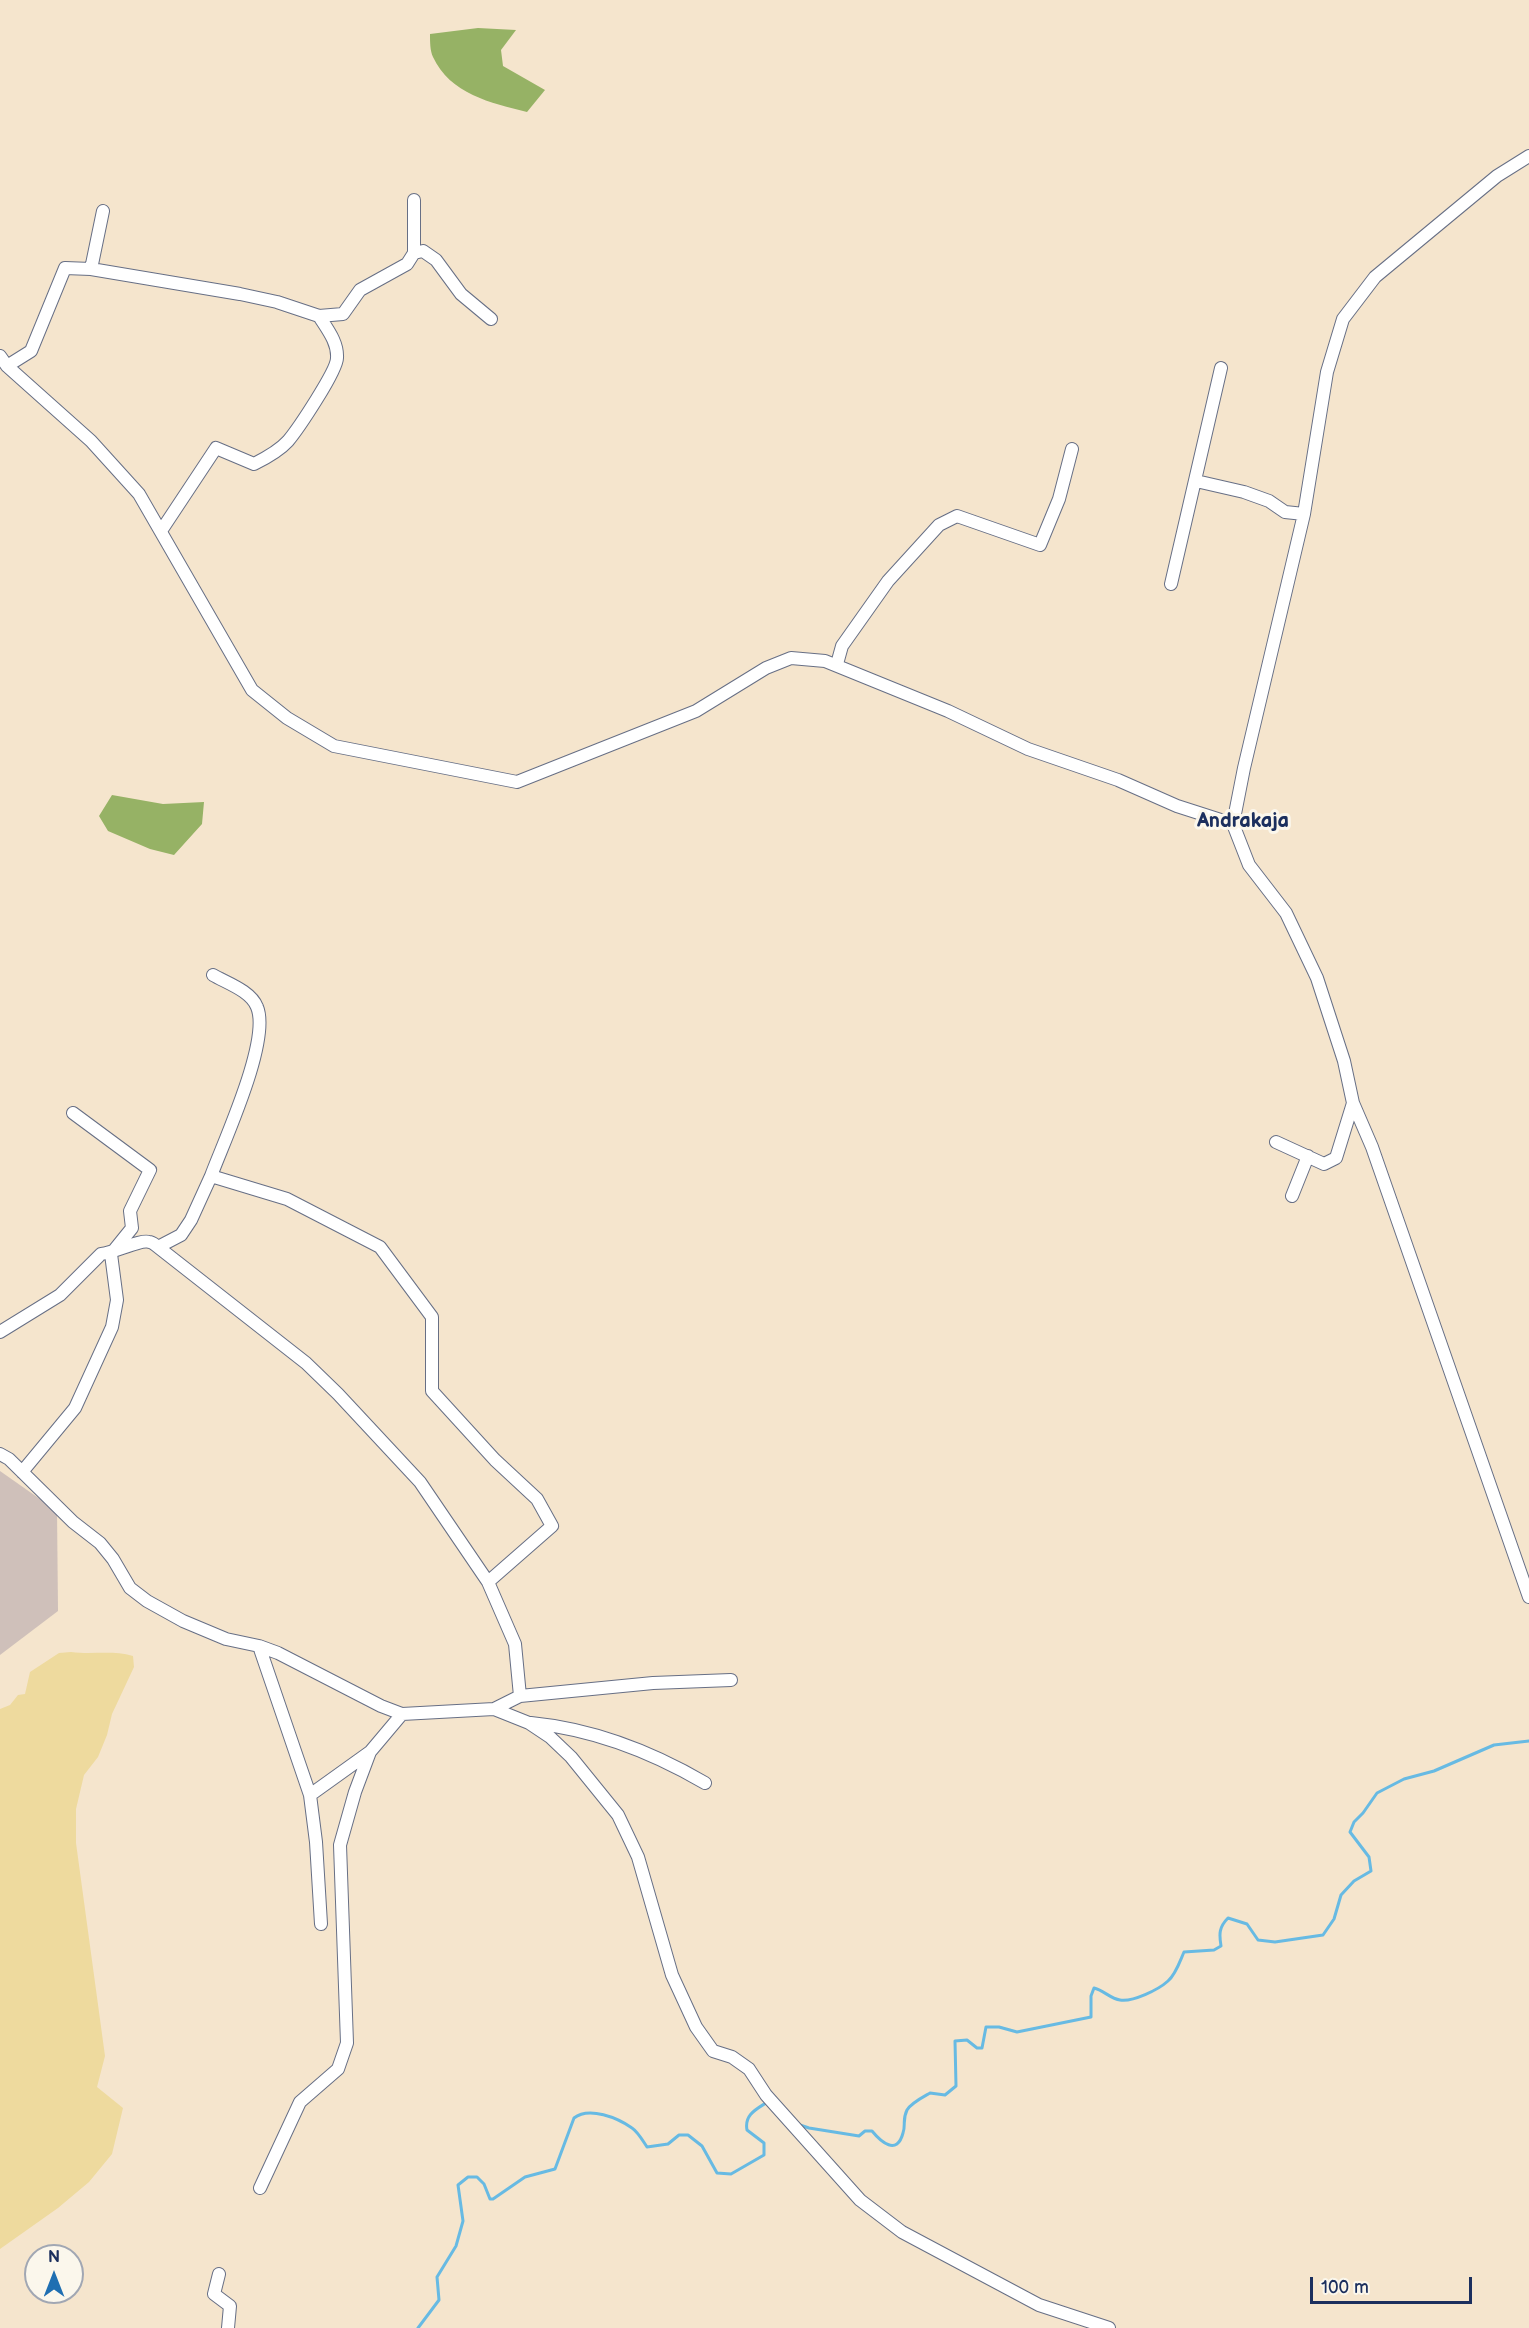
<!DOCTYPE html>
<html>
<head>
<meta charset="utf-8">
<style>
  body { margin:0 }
  #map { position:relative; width:1529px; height:2328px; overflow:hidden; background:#f5e5cd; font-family:"Balsamiq Sans",sans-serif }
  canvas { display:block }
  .north { position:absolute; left:24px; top:2244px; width:60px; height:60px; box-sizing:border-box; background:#fbf7ec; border:2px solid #a1a7b3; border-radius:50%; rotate:0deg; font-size:16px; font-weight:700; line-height:24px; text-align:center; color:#1b2f5e }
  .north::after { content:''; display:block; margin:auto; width:21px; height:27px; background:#1f6fb2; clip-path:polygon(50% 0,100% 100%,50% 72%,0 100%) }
  .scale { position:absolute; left:1310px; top:2277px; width:162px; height:27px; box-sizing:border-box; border:3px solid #1b2f5e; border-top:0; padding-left:8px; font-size:18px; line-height:21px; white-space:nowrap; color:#1b2f5e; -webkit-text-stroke:4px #fbf7ec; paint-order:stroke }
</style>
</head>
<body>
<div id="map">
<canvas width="1529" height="2328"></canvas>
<div class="north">N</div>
<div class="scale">100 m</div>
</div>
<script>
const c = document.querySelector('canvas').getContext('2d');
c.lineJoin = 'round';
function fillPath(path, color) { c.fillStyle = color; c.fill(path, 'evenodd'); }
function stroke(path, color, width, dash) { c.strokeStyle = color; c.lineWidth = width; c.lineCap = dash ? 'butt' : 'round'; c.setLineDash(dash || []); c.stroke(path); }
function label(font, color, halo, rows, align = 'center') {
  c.font = font + ' "Balsamiq Sans",sans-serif'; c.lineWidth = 6; c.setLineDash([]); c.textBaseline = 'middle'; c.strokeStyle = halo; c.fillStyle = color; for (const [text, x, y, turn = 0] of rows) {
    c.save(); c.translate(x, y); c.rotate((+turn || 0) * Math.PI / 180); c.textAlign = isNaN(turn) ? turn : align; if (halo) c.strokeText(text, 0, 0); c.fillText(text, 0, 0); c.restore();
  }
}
fillPath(new Path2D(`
  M 0,1471 L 57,1511 L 58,1611 L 0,1655 Z`), '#cfc0ba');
fillPath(new Path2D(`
  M 478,28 L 516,30 L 501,50 L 503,66 L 545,90 L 527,112 C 491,103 450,94 433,57 C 430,51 430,41 430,34 Z
  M 112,795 L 163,804 L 204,802 L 202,824 L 174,855 L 150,849 L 108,831 L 99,816 Z`), '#96b265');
fillPath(new Path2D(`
  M 71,1652 C 92,1655 112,1650 133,1656 L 134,1667 L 112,1714 L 107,1735 L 98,1757 L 84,1775 L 76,1809 L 76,1843 L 105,2056 L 97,2087 L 123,2108 L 112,2154 L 89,2182 L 58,2208 L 0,2249 L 0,1709 L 10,1705 L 18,1695 L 25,1694 L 30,1672 L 59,1653 Z`), '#eeda9e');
stroke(new Path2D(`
  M 800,2125 L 809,2128 L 859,2136 L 865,2131 L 872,2131 C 881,2142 897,2156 903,2133 C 906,2125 902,2120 907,2110 C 911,2103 923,2097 930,2093 L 945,2095 L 956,2086 L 955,2041 L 967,2040 L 977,2048 L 982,2048 L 986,2027 L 999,2027 L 1017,2032 L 1091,2017 L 1091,1996 L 1094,1988 C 1103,1990 1111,1999 1120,2000 C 1133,2002 1158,1990 1168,1981 C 1176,1974 1180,1961 1184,1952 L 1214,1950 L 1221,1946 C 1219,1934 1219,1927 1228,1918 L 1247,1924 L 1258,1940 L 1275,1942 L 1323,1935 L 1334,1919 L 1341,1895 L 1354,1881 L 1371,1871 L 1369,1857 L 1350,1832 L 1354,1822 L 1363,1813 L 1377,1793 L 1404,1779 L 1434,1771 L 1494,1745 L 1529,1741
  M 418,2328 L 439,2300 L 437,2277 L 456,2246 L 463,2221 L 458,2185 L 468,2177 L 477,2177 L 484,2184 L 490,2199 L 493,2199 L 525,2177 L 555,2169 L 574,2118 C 589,2106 618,2118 632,2128 C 638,2132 643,2141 647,2147 L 668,2144 L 679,2135 L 688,2135 L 702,2146 L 717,2173 L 731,2174 L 764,2155 L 764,2143 L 747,2130 C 744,2114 757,2109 769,2101`), '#67bae3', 3);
const minor = new Path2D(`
  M 414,253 L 423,251 L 436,260 L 461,294 L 491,319
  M 91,269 L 103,211
  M 0,356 L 7,366 L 91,441 L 139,494 L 252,690 L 287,718 L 334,746 L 517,782 L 696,711 L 766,668 L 791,658 L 825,661 L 948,711 L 1028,749 L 1118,780 L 1177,806 L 1233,824 L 1249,865 L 1286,913 L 1317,978 L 1344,1061 L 1353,1103 L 1372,1147 L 1529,1597
  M 7,366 L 31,351 L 65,268 L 91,269 L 240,294 L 277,302 L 319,316 L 343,314 L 360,290 L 407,264 L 414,253 L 414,200
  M 1196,481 L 1244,492 L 1269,501 L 1285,512 L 1304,514
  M 161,531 L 216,448 L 254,464 C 266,458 279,451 288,441 C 298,429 337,371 337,358 C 338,342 327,329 319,316
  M 1171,584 L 1221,368
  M 837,664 L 842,646 L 888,581 L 939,525 L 957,516 L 1040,545 L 1059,499 L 1072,449
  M 1233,824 L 1244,768 L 1304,514 L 1327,372 L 1343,319 L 1375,277 L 1497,176 L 1529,156
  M 1276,1142 L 1324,1164 L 1336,1158 L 1353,1103
  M 211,1176 C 224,1141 271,1040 257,1007 C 251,991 227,983 213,975
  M 1292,1196 L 1308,1156
  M 0,1332 L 60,1295 L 101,1254 C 114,1253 141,1239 149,1242 C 153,1242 155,1245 158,1247
  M 0,1454 L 9,1459 L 73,1522 L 100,1543 L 113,1559 L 130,1588 L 147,1601 L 183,1621 L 226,1639 L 259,1646 L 278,1653 L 381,1706 L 402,1714 L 494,1709 L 529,1723 L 550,1737 L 571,1757 L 618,1815 L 638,1857 L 672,1975 L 696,2027 L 713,2051 L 732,2057 L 749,2069 L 766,2095 L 860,2200 L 902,2232 L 1039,2305 L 1109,2328
  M 22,1472 L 75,1408 L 112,1327 L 117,1300 L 111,1254 L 132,1228 L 130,1211 L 150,1170 L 73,1113
  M 488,1582 L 552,1526 L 537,1499 L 495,1460 L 432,1391 L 432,1317 L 380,1247 L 287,1199 L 211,1176 L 191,1220 L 181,1235 L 158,1247 L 306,1363 L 338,1394 L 420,1482 L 488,1582 L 515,1644 L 520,1696
  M 259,1646 L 310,1795 L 316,1842 L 321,1924
  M 494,1709 L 520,1696 L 653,1683 L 731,1680
  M 531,1723 C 592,1729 652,1752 705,1783
  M 310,1795 L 370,1752
  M 260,2188 L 300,2102 L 338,2069 L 347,2043 L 340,1845 L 355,1792 L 370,1752 L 402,1714
  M 219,2274 L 214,2294 L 230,2306 L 228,2328`);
stroke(minor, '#676f85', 14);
stroke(minor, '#fff', 12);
label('bold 20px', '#1b2f5e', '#fbf7ec', [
  ["Andrakaja",1243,822]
]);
</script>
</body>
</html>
